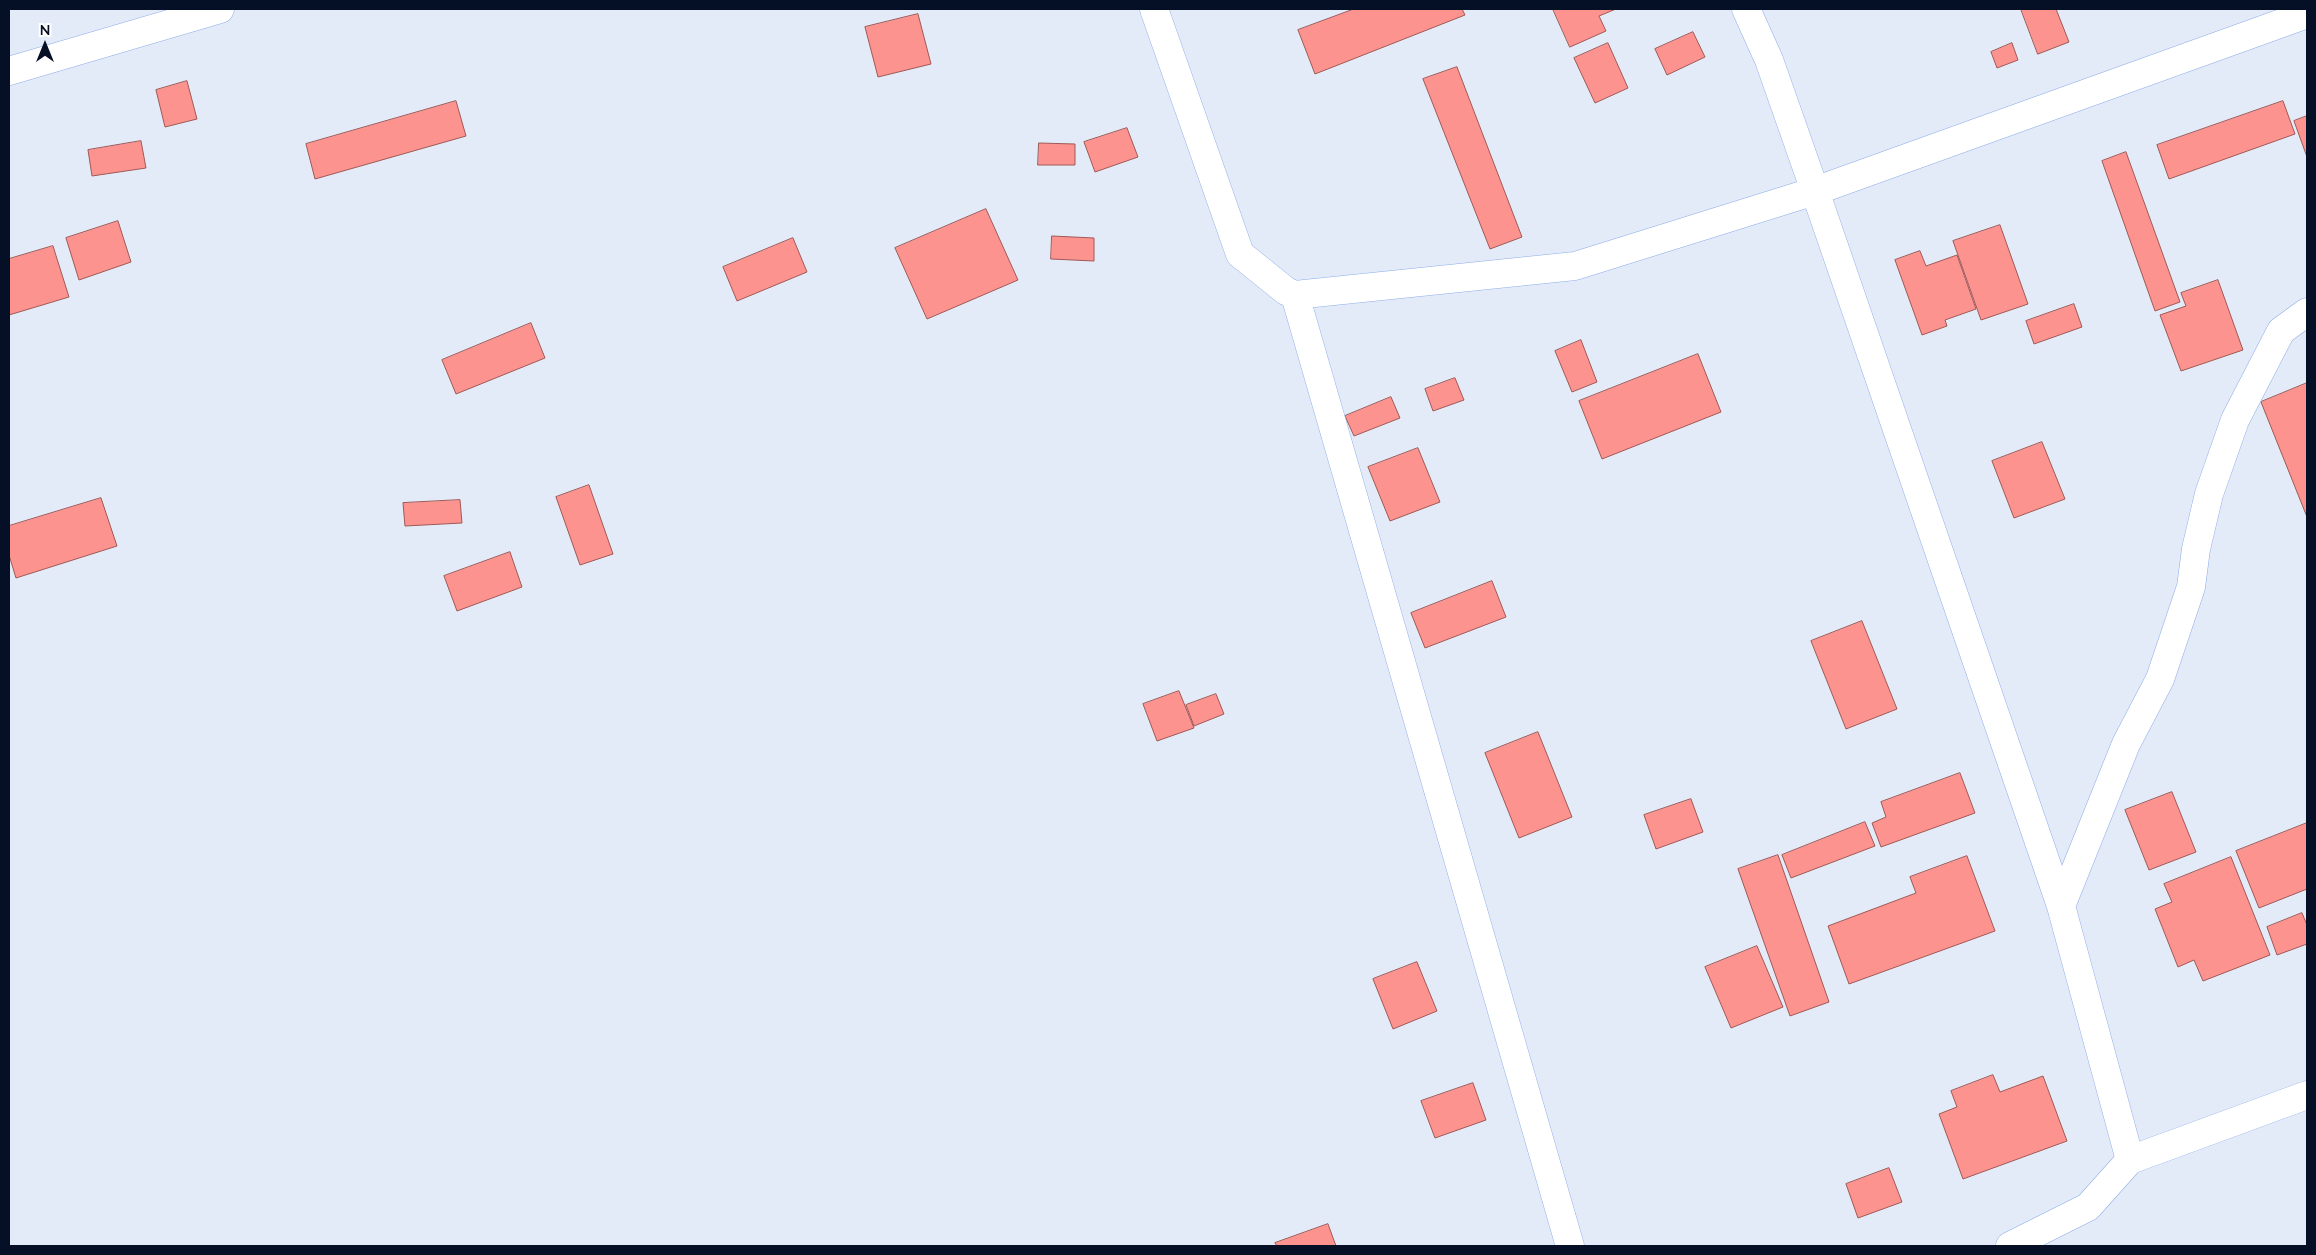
<!DOCTYPE html>
<html>
<head>
<meta charset="utf-8">
<style>
  body { margin:0 }
  #map { position:relative; width:2316px; height:1255px; overflow:hidden; background:#e4ebf8; font-family:Mulish,sans-serif }
  canvas { display:block }
  .frame { position:absolute; inset:0; border:10px solid #050f25; pointer-events:none }
  .north { position:absolute; left:20px; top:20px; width:50px; height:50px; -webkit-text-stroke:4px #fff; paint-order:stroke; rotate:0deg; font-size:14px; font-weight:700; line-height:20px; text-align:center; color:#050f25 }
  .north::after { content:''; display:block; margin:auto; width:18px; height:22px; background:#050f25; clip-path:polygon(50% 0,100% 100%,50% 72%,0 100%) }
</style>
</head>
<body>
<div id="map">
<canvas width="2316" height="1255"></canvas>
<div class="frame"></div>
<div class="north">N</div>
</div>
<script>
const c = document.querySelector('canvas').getContext('2d');
c.lineJoin = 'round';
function fillPath(path, color) { c.fillStyle = color; c.fill(path, 'evenodd'); }
function stroke(path, color, width, dash) { c.strokeStyle = color; c.lineWidth = width; c.lineCap = dash ? 'butt' : 'round'; c.setLineDash(dash || []); c.stroke(path); }
const building = new Path2D(`
  M 1354,9 L 1462,9 L 1465,15 L 1315,74 L 1298,30 Z
  M 1553,9 L 1616,9 L 1599,16 L 1606,31 L 1570,47 Z
  M 2021,9 L 2056,9 L 2069,42 L 2038,54 Z
  M 918,14 L 931,64 L 878,77 L 865,27 Z
  M 1693,32 L 1705,57 L 1667,75 L 1655,49 Z
  M 1608,43 L 1628,88 L 1595,103 L 1574,58 Z
  M 2012,43 L 2018,60 L 1997,68 L 1991,52 Z
  M 1457,67 L 1522,237 L 1490,249 L 1423,79 Z
  M 187,81 L 197,119 L 165,127 L 156,90 Z
  M 456,101 L 466,136 L 315,179 L 306,144 Z
  M 2283,101 L 2295,134 L 2169,179 L 2157,145 Z
  M 2307,116 L 2307,157 L 2294,121 Z
  M 1127,128 L 1138,157 L 1095,172 L 1084,142 Z
  M 141,141 L 146,168 L 92,176 L 88,150 Z
  M 1039,143 L 1075,144 L 1075,165 L 1038,165 Z
  M 2126,152 L 2180,302 L 2155,311 L 2102,161 Z
  M 986,209 L 1018,280 L 927,319 L 895,248 Z
  M 118,221 L 131,262 L 79,280 L 66,238 Z
  M 2000,225 L 2028,304 L 1981,320 L 1953,241 Z
  M 1052,236 L 1094,238 L 1094,261 L 1051,259 Z
  M 793,238 L 807,272 L 737,301 L 723,267 Z
  M 53,246 L 69,297 L 9,315 L 9,259 Z
  M 1920,251 L 1926,266 L 1957,255 L 1976,309 L 1945,320 L 1947,326 L 1922,335 L 1895,260 Z
  M 2218,280 L 2243,350 L 2181,371 L 2160,315 L 2186,306 L 2181,293 Z
  M 2074,304 L 2082,327 L 2034,344 L 2026,321 Z
  M 531,323 L 545,358 L 456,394 L 442,360 Z
  M 1581,340 L 1597,382 L 1572,392 L 1555,351 Z
  M 1698,354 L 1721,412 L 1602,459 L 1579,401 Z
  M 1455,378 L 1464,400 L 1433,411 L 1425,389 Z
  M 2307,383 L 2307,517 L 2261,402 Z
  M 1391,397 L 1400,418 L 1354,436 L 1345,416 Z
  M 2042,442 L 2065,499 L 2014,518 L 1992,461 Z
  M 1418,448 L 1440,502 L 1390,521 L 1368,467 Z
  M 589,485 L 613,554 L 580,565 L 556,497 Z
  M 101,498 L 117,546 L 16,578 L 9,555 L 9,526 Z
  M 460,500 L 462,523 L 405,526 L 403,503 Z
  M 510,552 L 522,587 L 457,611 L 444,576 Z
  M 1492,581 L 1506,617 L 1425,648 L 1411,613 Z
  M 1862,621 L 1897,709 L 1846,729 L 1811,641 Z
  M 1179,691 L 1194,728 L 1157,741 L 1143,704 Z
  M 1216,694 L 1224,714 L 1194,726 L 1186,705 Z
  M 1538,732 L 1572,817 L 1519,838 L 1485,753 Z
  M 1960,773 L 1975,813 L 1881,847 L 1872,823 L 1886,817 L 1881,802 Z
  M 2172,792 L 2196,852 L 2149,870 L 2125,810 Z
  M 1691,799 L 1703,832 L 1656,849 L 1644,815 Z
  M 1865,822 L 1875,846 L 1791,878 L 1782,855 Z
  M 2307,823 L 2307,889 L 2259,908 L 2236,851 Z
  M 1778,855 L 1829,1002 L 1790,1016 L 1738,869 Z
  M 1967,856 L 1995,931 L 1849,984 L 1828,926 L 1916,893 L 1910,877 Z
  M 2231,857 L 2270,955 L 2203,981 L 2194,960 L 2178,967 L 2155,909 L 2172,902 L 2164,884 Z
  M 2302,913 L 2307,925 L 2307,944 L 2277,955 L 2267,927 Z
  M 1757,946 L 1783,1007 L 1731,1028 L 1705,967 Z
  M 1417,962 L 1437,1011 L 1393,1029 L 1373,979 Z
  M 1993,1075 L 2000,1092 L 2043,1076 L 2067,1141 L 1963,1179 L 1939,1114 L 1957,1107 L 1951,1091 Z
  M 1473,1083 L 1486,1120 L 1435,1138 L 1421,1101 Z
  M 1889,1168 L 1902,1202 L 1858,1218 L 1846,1184 Z
  M 1328,1224 L 1336,1246 L 1277,1246 L 1275,1243 Z`);
fillPath(building, '#fc938f');
stroke(building, '#9f5855', 1);
const street = new Path2D(`
  M 1154,9 L 1240,254 L 1286,291 L 1295,295 L 1575,266 L 1815,191 L 2307,14
  M 1746,9 L 1769,60 L 1815,191 L 2061,906 L 2130,1160 L 2088,1207 L 2010,1246
  M 9,71 L 220,9
  M 1295,295 L 1570,1246
  M 2061,906 L 2126,744 L 2160,679 L 2191,587 L 2196,549 L 2209,494 L 2235,420 L 2281,331 L 2307,312
  M 2130,1160 L 2307,1095`);
stroke(street, '#8dade9', 29);
stroke(street, '#fff', 28);
</script>
</body>
</html>
